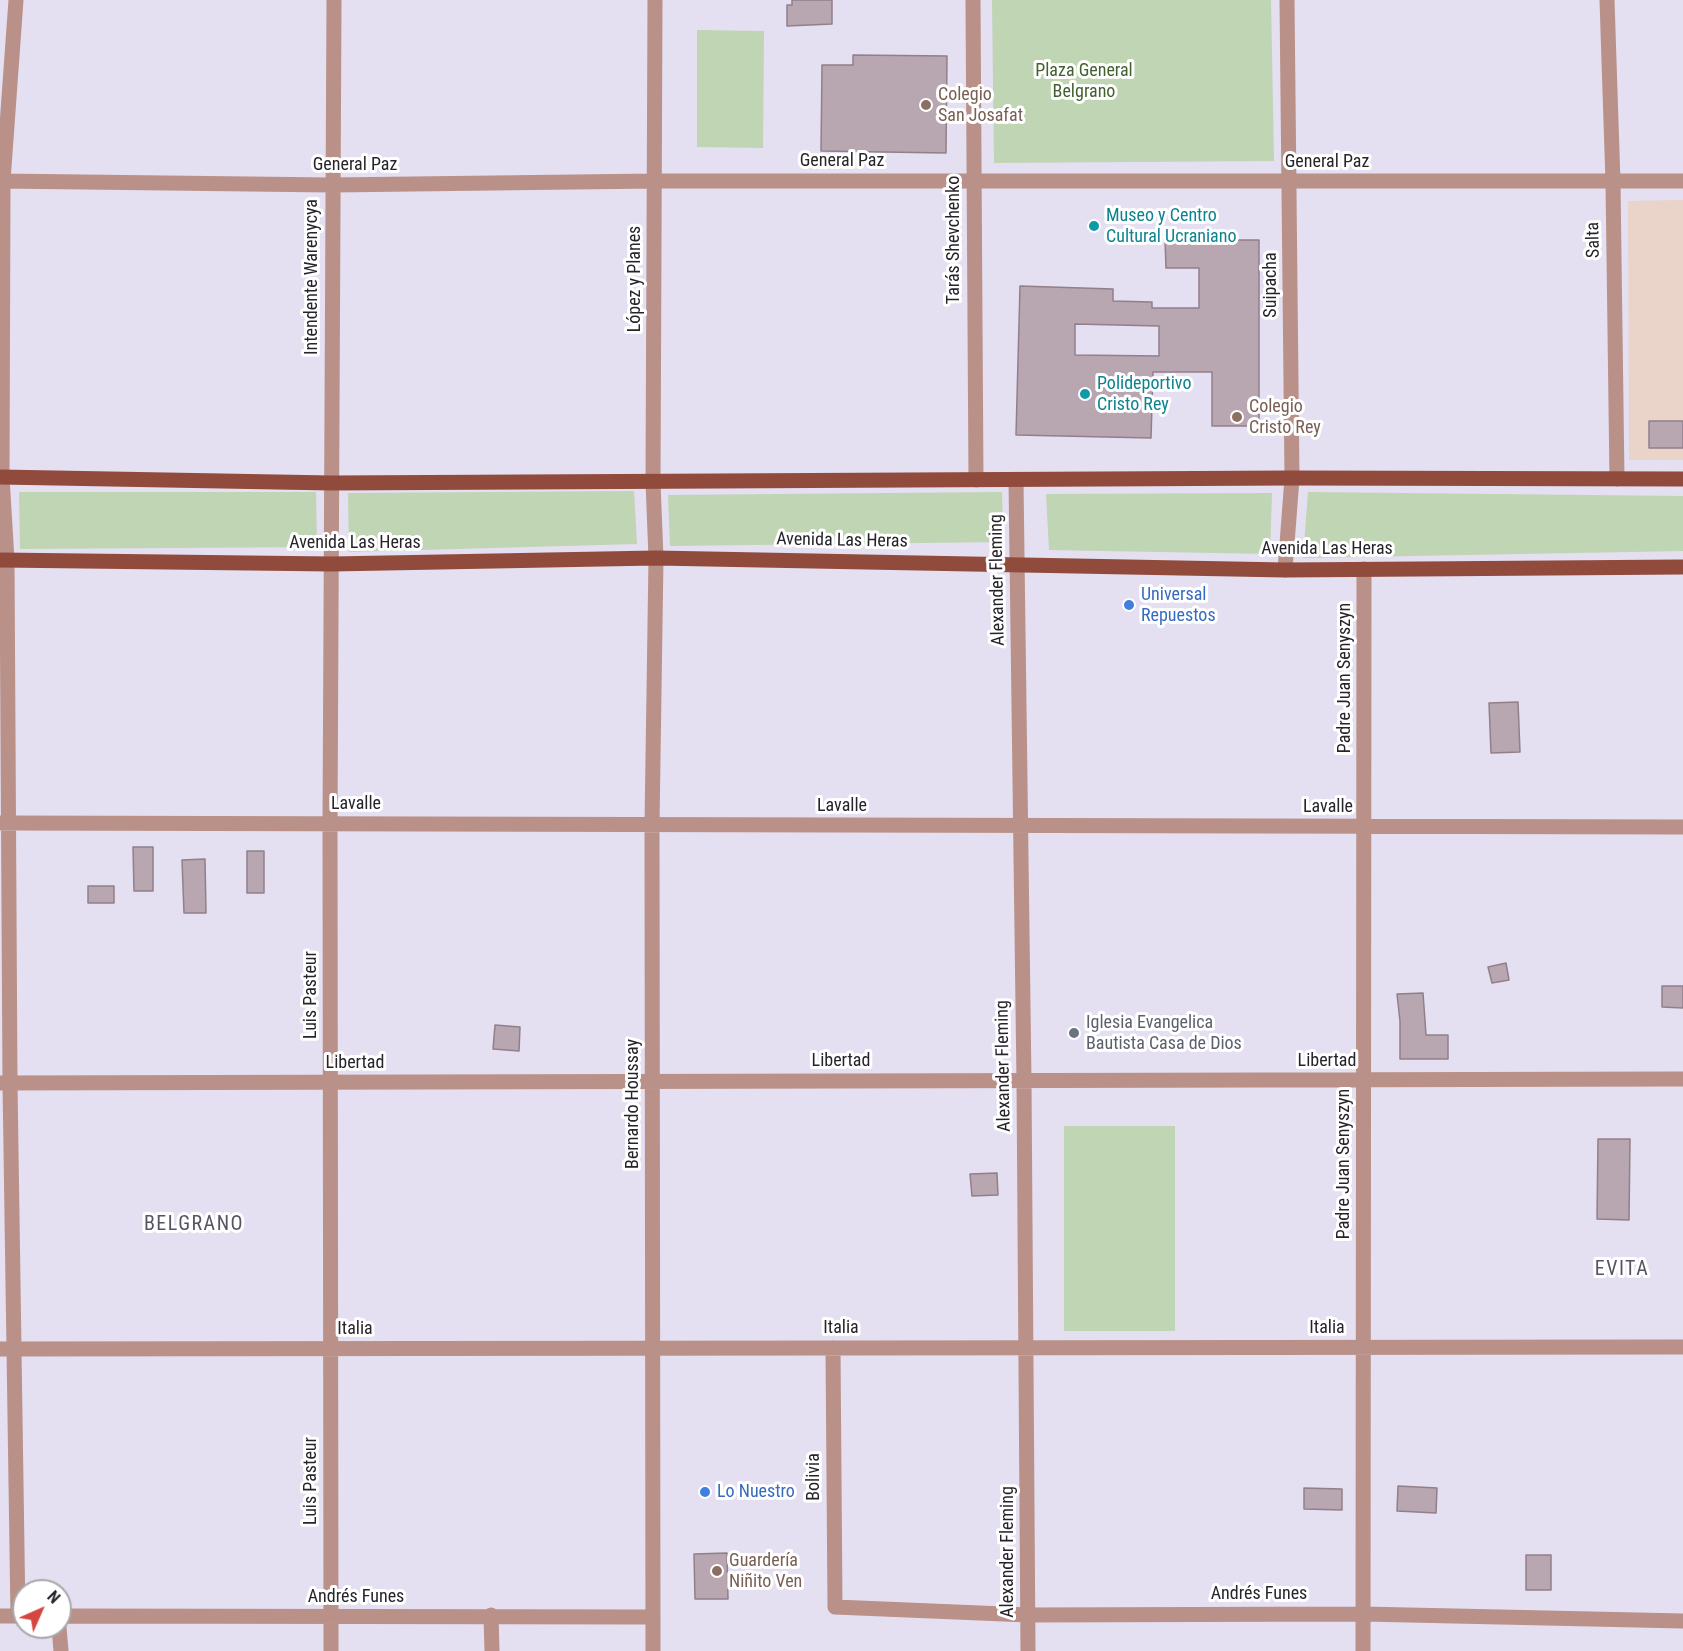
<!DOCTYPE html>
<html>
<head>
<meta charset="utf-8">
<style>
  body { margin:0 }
  #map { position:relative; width:1683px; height:1651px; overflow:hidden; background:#e4dff1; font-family:"Roboto Condensed",sans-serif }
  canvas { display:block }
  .north { position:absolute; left:12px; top:1579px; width:60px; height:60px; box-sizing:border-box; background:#fff; border:2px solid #a8a7aa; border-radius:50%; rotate:45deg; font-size:16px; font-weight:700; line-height:24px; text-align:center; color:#26242a }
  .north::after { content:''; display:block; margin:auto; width:21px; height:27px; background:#d54641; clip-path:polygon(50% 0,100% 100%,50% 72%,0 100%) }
</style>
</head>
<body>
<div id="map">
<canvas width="1683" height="1651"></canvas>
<div class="north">N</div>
</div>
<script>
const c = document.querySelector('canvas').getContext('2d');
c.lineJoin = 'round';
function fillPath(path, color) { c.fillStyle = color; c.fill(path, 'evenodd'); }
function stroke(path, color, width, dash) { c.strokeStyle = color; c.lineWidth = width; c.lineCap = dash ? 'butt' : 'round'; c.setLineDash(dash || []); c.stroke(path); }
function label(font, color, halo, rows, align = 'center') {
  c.font = font + ' "Roboto Condensed",sans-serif'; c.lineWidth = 6; c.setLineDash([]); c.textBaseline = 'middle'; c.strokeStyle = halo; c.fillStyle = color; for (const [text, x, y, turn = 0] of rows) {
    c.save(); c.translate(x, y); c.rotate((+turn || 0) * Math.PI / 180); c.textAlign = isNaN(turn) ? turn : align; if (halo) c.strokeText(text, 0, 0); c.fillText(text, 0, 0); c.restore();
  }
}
fillPath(new Path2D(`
  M 1683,200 L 1683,460 L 1629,460 L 1628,201 Z`), '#ead3c8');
fillPath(new Path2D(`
  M 992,0 L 1271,0 L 1274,161 L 994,163 Z
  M 697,30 L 764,31 L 763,148 L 697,147 Z
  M 634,491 L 637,544 L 349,552 L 348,493 Z
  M 19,492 L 316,492 L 317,547 L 20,549 Z
  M 1002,492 L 1003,542 L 670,546 L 668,495 Z
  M 1308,492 L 1683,496 L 1683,551 L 1303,558 Z
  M 1272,493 L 1270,554 L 1049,550 L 1046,494 Z
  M 1064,1126 L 1175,1126 L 1175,1331 L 1064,1331 Z`), '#bfd5b3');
const building = new Path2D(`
  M 792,0 L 832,0 L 832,24 L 787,26 L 787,5 L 792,5 Z
  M 853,55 L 947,56 L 946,153 L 821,151 L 822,65 L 853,65 Z
  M 1165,240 L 1259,240 L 1259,426 L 1212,426 L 1212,372 L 1153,372 L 1151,438 L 1016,435 L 1020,286 L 1113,289 L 1113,301 L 1152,302 L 1152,308 L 1199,308 L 1199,268 L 1166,268 ZM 1075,324 L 1159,326 L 1159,356 L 1075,355 Z
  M 1649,421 L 1683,421 L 1683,448 L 1649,448 Z
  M 1518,702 L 1520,752 L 1491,753 L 1489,703 Z
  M 133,847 L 153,847 L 153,891 L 134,891 Z
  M 247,851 L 264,851 L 264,893 L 247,893 Z
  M 205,859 L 206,913 L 184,913 L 182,860 Z
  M 88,886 L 114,886 L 114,903 L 88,903 Z
  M 1506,963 L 1509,980 L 1492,983 L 1488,967 Z
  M 1662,986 L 1683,986 L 1683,1008 L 1662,1007 Z
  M 1423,993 L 1426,1035 L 1448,1035 L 1448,1059 L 1400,1059 L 1400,1021 L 1397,994 Z
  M 495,1025 L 520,1027 L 519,1051 L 493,1049 Z
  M 1598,1139 L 1630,1139 L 1629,1220 L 1597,1219 Z
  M 997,1173 L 998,1195 L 972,1196 L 970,1174 Z
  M 1398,1486 L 1437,1488 L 1436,1513 L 1397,1511 Z
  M 1304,1488 L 1342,1489 L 1342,1510 L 1304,1509 Z
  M 727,1553 L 728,1599 L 695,1599 L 694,1554 Z
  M 1526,1555 L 1551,1555 L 1551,1590 L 1526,1590 Z`);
fillPath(building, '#b8a6b1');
stroke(building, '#90808a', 1.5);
stroke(new Path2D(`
  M 16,0 L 3,181 L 2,477 L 7,560 L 10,1083 L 18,1616
  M 973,0 L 976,480
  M 1607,0 L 1613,182 L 1617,479
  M 0,181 L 332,185 L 655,181 L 1683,181
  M 1016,481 L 1024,1081 L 1028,1651
  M 1285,570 L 1292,478 L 1287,0
  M 0,823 L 1683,827
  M 0,1083 L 1683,1079
  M 833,1348 L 835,1607 L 1028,1615 L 1363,1614 L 1683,1621
  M 0,1349 L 1683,1347
  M 491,1615 L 492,1651
  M 0,1616 L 24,1616
  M 60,1616 L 653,1617
  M 59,1627 L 61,1651
  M 331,1651 L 330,824 L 334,0
  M 653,1651 L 652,825 L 656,558 L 653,482 L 655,0
  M 1363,1651 L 1364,569`), '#b99188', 15);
stroke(new Path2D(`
  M 0,477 L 332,483 L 1292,478 L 1683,479
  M 0,560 L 332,564 L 656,558 L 1285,570 L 1683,567`), '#904b3d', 15);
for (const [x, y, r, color] of [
  [926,105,6,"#8d6e63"],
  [1094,226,6,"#0f9aa8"],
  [1085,394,6,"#0f9aa8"],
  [1237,417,6,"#8d6e63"],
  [1129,605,6,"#3f7fe0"],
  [1074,1033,6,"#6b7280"],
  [705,1492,6,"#3f7fe0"],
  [717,1571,6,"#8d6e63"]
]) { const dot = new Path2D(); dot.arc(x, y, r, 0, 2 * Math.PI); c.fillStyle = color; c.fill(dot); stroke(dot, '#fff', 2); }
label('18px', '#42612f', '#fff', [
  ["Plaza General",1084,71],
  ["Belgrano",1084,92]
]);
label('18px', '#785e54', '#fff', [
  ["Colegio",938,95],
  ["San Josafat",938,116],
  ["Colegio",1249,407],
  ["Cristo Rey",1249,428],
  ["Guardería",729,1561],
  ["Niñito Ven",729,1582]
], 'left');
label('18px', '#26242a', '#fff', [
  ["General Paz",842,161],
  ["General Paz",1327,162],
  ["General Paz",355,165],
  ["Tarás Shevchenko",954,240,-90],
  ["Salta",1594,240,-91],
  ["Intendente Warenycya",312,277,-90],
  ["López y Planes",635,279,-90],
  ["Suipacha",1271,285,-90],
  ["Avenida Las Heras",842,541,1],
  ["Avenida Las Heras",355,543],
  ["Avenida Las Heras",1327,549],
  ["Alexander Fleming",998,580,-91],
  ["Padre Juan Senyszyn",1345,678,-90],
  ["Lavalle",356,804],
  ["Lavalle",842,806],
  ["Lavalle",1328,807],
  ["Luis Pasteur",311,995,-90],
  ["Libertad",841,1061],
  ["Libertad",1327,1061],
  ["Libertad",355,1063],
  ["Alexander Fleming",1004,1066,-91],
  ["Bernardo Houssay",633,1104,-90],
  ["Padre Juan Senyszyn",1344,1164,-90],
  ["Italia",841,1328],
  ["Italia",1327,1328],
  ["Italia",355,1329],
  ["Bolivia",814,1477,-90],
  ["Luis Pasteur",311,1481,-90],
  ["Alexander Fleming",1008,1552,-90],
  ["Andrés Funes",1259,1594],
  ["Andrés Funes",356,1597]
]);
label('18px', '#0d838f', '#fff', [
  ["Museo y Centro",1106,216],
  ["Cultural Ucraniano",1106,237],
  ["Polideportivo",1097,384],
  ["Cristo Rey",1097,405]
], 'left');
label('18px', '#366cbe', '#fff', [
  ["Universal",1141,595],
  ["Repuestos",1141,616],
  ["Lo Nuestro",717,1492]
], 'left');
label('18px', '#5b616d', '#fff', [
  ["Iglesia Evangelica",1086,1023],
  ["Bautista Casa de Dios",1086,1044]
], 'left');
c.letterSpacing = '1.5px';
label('20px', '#575362', '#fff', [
  ["BELGRANO",194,1225],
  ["EVITA",1622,1270]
]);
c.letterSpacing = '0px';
</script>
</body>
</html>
